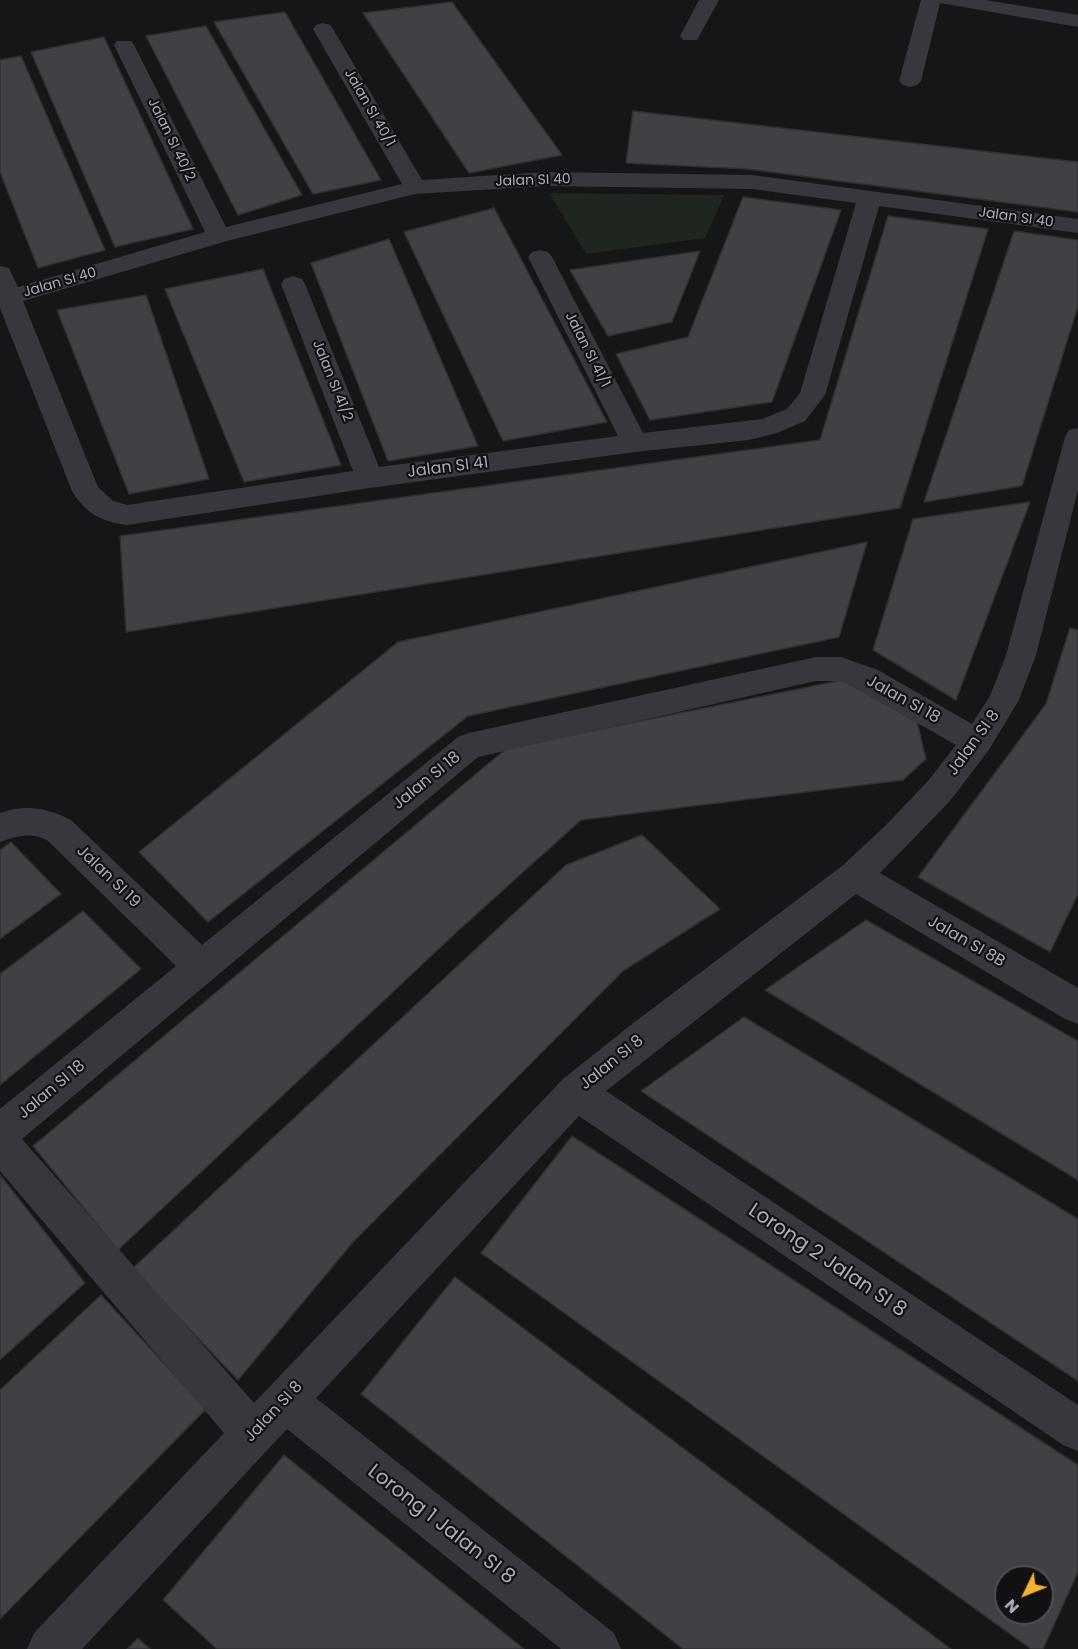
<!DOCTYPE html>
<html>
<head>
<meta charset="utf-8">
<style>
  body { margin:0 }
  #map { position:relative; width:1078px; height:1649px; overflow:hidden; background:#161618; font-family:Poppins,sans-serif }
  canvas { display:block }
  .north { position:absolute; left:994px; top:1565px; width:60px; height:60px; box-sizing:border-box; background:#111113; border:2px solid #4d4f55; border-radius:50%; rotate:227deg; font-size:16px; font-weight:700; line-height:24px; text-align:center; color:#a8adb8 }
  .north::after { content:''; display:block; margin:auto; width:21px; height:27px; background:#f2b134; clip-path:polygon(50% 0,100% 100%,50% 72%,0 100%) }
</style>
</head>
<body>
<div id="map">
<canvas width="1078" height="1649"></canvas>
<div class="north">N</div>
</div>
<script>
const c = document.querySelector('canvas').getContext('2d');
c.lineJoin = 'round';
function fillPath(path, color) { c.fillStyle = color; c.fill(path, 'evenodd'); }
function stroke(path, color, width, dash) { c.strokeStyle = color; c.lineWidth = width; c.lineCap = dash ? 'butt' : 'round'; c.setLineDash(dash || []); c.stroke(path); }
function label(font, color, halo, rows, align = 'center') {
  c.font = font + ' Poppins,sans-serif'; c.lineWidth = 4.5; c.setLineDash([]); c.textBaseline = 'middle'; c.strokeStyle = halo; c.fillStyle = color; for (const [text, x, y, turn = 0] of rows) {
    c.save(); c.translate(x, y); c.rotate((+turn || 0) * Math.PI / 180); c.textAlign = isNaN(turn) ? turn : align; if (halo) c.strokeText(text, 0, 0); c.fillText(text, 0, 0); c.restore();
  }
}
fillPath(new Path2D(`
  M 549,193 L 724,195 L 705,238 L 586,254 Z`), '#1e261f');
const building = new Path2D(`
  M 452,2 L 562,155 L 469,173 L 363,13 Z
  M 285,12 L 381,180 L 313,194 L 214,22 Z
  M 206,26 L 302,195 L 238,215 L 146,36 Z
  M 104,37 L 193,229 L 115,247 L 31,52 Z
  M 21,56 L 105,250 L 38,268 L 0,172 L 0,60 Z
  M 633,111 L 1078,162 L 1078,212 L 747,169 L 626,163 Z
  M 743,197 L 841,210 L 772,402 L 650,420 L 616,354 L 688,337 Z
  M 494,208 L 607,422 L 503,441 L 404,232 Z
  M 888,216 L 988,229 L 900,508 L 126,632 L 120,536 L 820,440 Z
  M 1014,231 L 1078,240 L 1078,306 L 1022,486 L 924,502 Z
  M 389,239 L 478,446 L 388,461 L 311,263 Z
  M 700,251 L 672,322 L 608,336 L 570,270 Z
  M 263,269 L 341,465 L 244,482 L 165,289 Z
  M 146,295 L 209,479 L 129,494 L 57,310 Z
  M 1030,502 L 956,700 L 873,650 L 913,519 Z
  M 867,542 L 839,637 L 468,716 L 208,922 L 139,852 L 398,642 Z
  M 1070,628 L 1078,630 L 1078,894 L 1050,952 L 918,877 L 1046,704 Z
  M 843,680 L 917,722 L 926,759 L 903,780 L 581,820 L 461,928 L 118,1250 L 33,1146 L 507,748 Z
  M 642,835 L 720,909 L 623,971 L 354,1241 L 238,1380 L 132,1269 L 566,865 Z
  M 11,842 L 61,894 L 0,939 L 0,850 Z
  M 83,911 L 141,969 L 0,1085 L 0,974 Z
  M 866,920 L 1078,1041 L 1078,1180 L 765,990 Z
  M 744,1017 L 1078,1219 L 1078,1381 L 641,1091 Z
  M 572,1136 L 1078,1465 L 1078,1572 L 1043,1649 L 1031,1649 L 481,1253 ZM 1006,1577 L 1042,1577 L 1042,1613 L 1006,1613 Z
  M 0,1175 L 85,1283 L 0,1360 Z
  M 455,1277 L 951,1649 L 683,1649 L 361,1394 Z
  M 101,1295 L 206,1409 L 0,1619 L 0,1390 Z
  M 284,1455 L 524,1649 L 217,1649 L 163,1600 Z
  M 138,1638 L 150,1649 L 127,1649 Z`);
fillPath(building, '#404145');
stroke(building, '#303034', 1.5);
fillPath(new Path2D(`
  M 699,0 L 719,0 L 697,40 L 683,40 L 680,36 Z
  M 921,0 L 985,0 L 1078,15 L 1078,27 L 940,3 L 921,81 L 917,85 L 910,87 L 903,85 L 899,81 Z
  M 323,23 L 330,25 L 333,29 L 422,180 L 546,172 L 752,175 L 1078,219 L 1078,233 L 879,206 L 825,395 L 805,421 L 777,433 L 749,440 L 635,452 L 370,488 L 127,525 C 102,522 85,513 72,491 L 0,308 L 0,266 L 9,268 L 18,287 L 205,232 L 114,45 L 117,41 L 131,41 L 134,45 L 226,227 L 402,184 L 313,29 L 316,25 ZM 546,186 L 752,189 L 856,203 L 800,393 L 787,409 L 762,419 L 643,433 L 552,257 L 548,252 L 540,250 L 532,252 L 528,257 L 618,436 L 379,467 L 305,284 L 302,279 L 293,276 L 284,279 L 281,284 L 353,471 L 127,505 L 113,501 L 98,487 L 23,301 L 227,241 L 415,194 Z
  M 1078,428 L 1078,490 L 1036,655 L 1019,700 L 988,751 L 950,801 L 880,873 L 1078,988 L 1078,1024 L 1065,1019 L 856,894 L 606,1091 L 1078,1405 L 1078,1451 L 1063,1445 L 579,1116 L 316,1398 L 614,1633 L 621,1649 L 561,1649 L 287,1429 L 82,1649 L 27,1649 L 34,1633 L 224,1433 L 0,1171 L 0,1109 L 176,966 L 47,840 C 31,832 16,836 0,842 L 0,813 C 26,804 47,808 71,820 L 202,945 L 458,737 L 469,733 L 816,657 L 841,657 L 878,670 L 972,724 L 990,696 L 1006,655 L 1065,437 L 1069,430 ZM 816,681 L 839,681 L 856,688 L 956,745 L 928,781 L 885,826 L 842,866 L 632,1024 L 563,1079 L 254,1403 L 22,1139 L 478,757 Z`), '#37383d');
label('14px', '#a8adb8', '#111113', [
  ["Jalan SI 40/1",369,108,60],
  ["Jalan SI 40/2",171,140,64],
  ["Jalan SI 40",533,181,-2],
  ["Jalan SI 40",1016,218,8],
  ["Jalan SI 40",60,283,-16],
  ["Jalan SI 41/1",587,350,63],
  ["Jalan SI 41/2",332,381,68]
]);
label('16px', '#a8adb8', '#111113', [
  ["Jalan SI 41",448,468,-7],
  ["Jalan SI 18",903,700,29],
  ["Jalan SI 8",974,743,-54],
  ["Jalan SI 18",427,781,-39],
  ["Jalan SI 19",108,877,44],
  ["Jalan SI 8B",966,942,30],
  ["Jalan SI 8",612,1063,-39],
  ["Jalan SI 18",52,1090,-40],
  ["Jalan SI 8",274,1412,-47]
]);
label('20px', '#a8adb8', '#111113', [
  ["Lorong 2 Jalan SI 8",827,1261,34],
  ["Lorong 1 Jalan SI 8",441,1525,38]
]);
</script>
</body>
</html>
